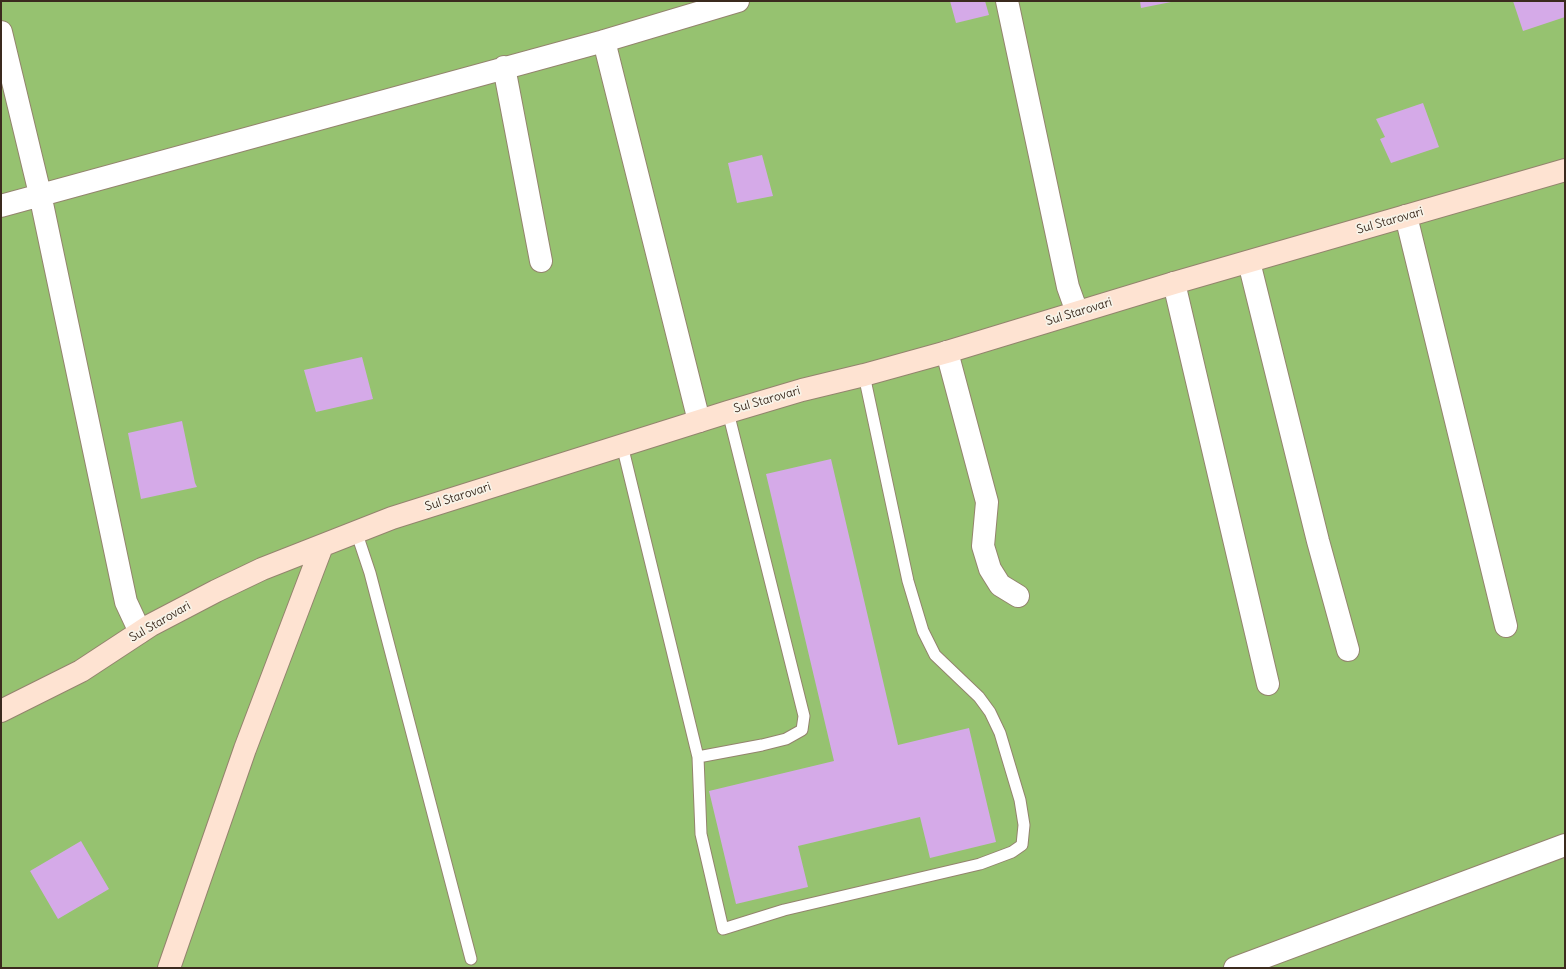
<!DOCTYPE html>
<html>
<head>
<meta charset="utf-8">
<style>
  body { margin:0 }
  #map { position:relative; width:1566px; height:969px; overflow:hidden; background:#ebdebc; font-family:Delius,sans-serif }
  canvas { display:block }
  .frame { position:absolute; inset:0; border:2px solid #3b2a1e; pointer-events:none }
</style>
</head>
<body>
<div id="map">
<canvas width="1566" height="969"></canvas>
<div class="frame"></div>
</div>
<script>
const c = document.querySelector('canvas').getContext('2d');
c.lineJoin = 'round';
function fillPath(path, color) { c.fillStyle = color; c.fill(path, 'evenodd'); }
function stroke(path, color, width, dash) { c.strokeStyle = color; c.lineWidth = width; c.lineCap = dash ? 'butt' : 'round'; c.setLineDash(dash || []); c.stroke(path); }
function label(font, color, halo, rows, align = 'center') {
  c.font = font + ' Delius,sans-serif'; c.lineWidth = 3.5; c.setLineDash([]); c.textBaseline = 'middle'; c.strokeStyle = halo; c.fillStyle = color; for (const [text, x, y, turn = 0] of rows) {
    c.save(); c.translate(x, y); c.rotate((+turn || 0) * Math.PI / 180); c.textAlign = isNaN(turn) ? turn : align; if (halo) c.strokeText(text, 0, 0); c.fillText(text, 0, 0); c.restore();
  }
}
fillPath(new Path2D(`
  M 1,1 L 1565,1 L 1565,968 L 1,968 Z`), '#96c270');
fillPath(new Path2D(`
  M 950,1 L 985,1 L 989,15 L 956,23 Z
  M 1140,1 L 1171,1 L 1171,2 L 1141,8 Z
  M 1513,1 L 1565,1 L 1565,17 L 1523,31 Z
  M 1423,103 L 1439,147 L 1391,163 L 1380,139 L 1385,137 L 1376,119 Z
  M 762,155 L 773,196 L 737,203 L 728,163 Z
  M 362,357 L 373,399 L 316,412 L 304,370 Z
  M 182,421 L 195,483 L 197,487 L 141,499 L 128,433 Z
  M 831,459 L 898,745 L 969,728 L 996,842 L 930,858 L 920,817 L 798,846 L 808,887 L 736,904 L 709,791 L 834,761 L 766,474 Z
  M 81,841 L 109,889 L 58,919 L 30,871 Z`), '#d5aae8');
const lane = new Path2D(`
  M 622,445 L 698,757 L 701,834 L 723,929 L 784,910 L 980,864 L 1012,852 L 1022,845 L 1024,825 L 1020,800 L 1000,733 L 990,712 L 979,697 L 935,655 L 923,631 L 908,581 L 864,375
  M 356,531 L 370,573 L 471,959
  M 698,757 L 762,745 L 786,739 L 802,730 L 804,716 L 728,412`);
const street = new Path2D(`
  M 1007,1 L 1068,287 L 1077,312
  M 1,32 L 40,194 L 126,602 L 140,632
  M 604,41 L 699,421
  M 504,67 L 541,261
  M 1,206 L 604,41 L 738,1
  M 1406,216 L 1506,626
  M 1249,262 L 1318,541 L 1348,650
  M 1174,283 L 1268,684
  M 947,352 L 987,502 L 983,546 L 990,569 L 1000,585 L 1018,596
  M 1235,968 L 1565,845`);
const secondary = new Path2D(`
  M 1,711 L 81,671 L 151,625 L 216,591 L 262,569 L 392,518 L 728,412 L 802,390 L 864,375 L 947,352 L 1174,283 L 1565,170
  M 169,968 L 245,749 L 322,546`);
stroke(lane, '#93846d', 13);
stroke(street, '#93846d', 24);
stroke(secondary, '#93846d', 24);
stroke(lane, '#fff', 11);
stroke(street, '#fff', 22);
stroke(secondary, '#fee3d2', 22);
label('12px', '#3b2a1e', '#f7f3e8', [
  ["Sul Starovari",1390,221,-16],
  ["Sul Starovari",1079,312,-17],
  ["Sul Starovari",767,400,-16],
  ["Sul Starovari",458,497,-18],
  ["Sul Starovari",160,622,-30]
]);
</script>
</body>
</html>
